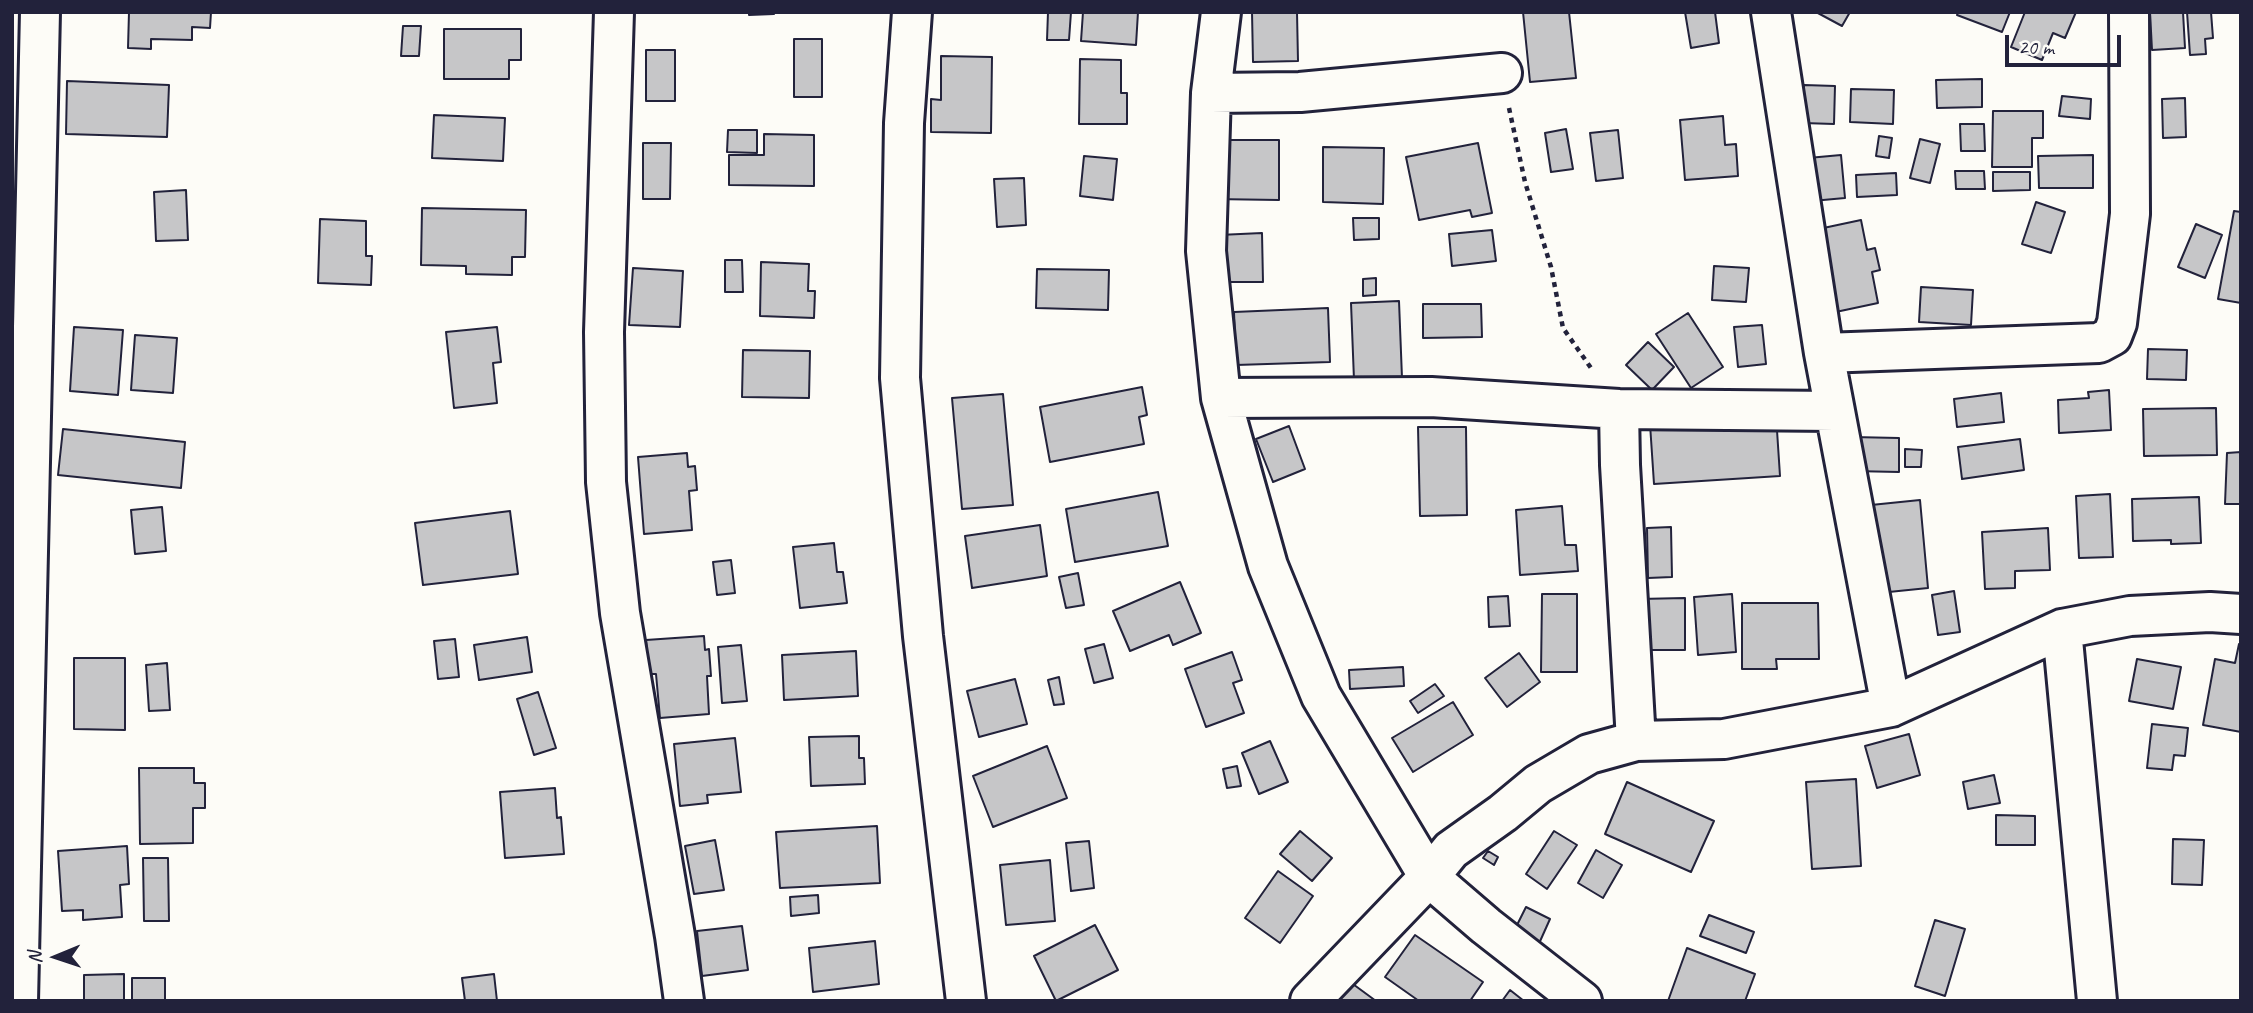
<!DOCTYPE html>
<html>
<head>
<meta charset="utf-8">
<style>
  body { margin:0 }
  #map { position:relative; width:2253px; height:1013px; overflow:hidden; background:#fdfcf7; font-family:Caveat,sans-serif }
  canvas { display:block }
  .frame { position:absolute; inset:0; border:14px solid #22223b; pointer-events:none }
  .north { position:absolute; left:21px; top:922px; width:70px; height:70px; -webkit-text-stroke:5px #fdfcf7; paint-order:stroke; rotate:268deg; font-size:19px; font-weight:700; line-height:28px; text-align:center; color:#22223b }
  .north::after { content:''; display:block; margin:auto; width:24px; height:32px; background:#22223b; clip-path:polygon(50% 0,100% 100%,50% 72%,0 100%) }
  .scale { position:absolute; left:2005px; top:35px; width:116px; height:32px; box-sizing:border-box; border:4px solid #22223b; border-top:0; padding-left:9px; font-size:21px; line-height:24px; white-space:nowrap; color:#22223b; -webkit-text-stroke:5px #fdfcf7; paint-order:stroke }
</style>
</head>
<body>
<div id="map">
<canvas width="2253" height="1013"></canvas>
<div class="frame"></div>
<div class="north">N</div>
<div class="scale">20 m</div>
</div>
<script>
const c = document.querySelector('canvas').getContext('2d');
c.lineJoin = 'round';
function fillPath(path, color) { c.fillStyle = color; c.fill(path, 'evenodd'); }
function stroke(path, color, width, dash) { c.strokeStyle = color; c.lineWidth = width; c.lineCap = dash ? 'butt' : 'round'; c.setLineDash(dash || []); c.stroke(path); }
const building = new Path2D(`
  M 129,12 L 211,12 L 210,28 L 192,27 L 192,40 L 151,39 L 151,49 L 128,48 Z
  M 749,12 L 773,12 L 774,14 L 749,15 Z
  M 1048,12 L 1071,12 L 1069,40 L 1047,40 Z
  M 1083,12 L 1138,12 L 1136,45 L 1081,41 Z
  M 1252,12 L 1297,12 L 1298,61 L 1253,62 Z
  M 1523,12 L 1569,12 L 1576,78 L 1530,82 Z
  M 1685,12 L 1715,12 L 1719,43 L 1691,48 Z
  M 1816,12 L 1850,12 L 1842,26 Z
  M 1958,12 L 2010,12 L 2002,32 L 1957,15 Z
  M 2025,12 L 2076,12 L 2065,38 L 2053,33 L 2042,60 L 2011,47 Z
  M 2150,12 L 2183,12 L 2185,48 L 2152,50 Z
  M 2187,12 L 2211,12 L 2213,38 L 2205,39 L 2206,54 L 2190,55 Z
  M 403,26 L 421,26 L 419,56 L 401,56 Z
  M 444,29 L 521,29 L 521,60 L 509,60 L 509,79 L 444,79 Z
  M 794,39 L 822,39 L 822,97 L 794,97 Z
  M 646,50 L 675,50 L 675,101 L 646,101 Z
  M 941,56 L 992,57 L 991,133 L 931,132 L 931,99 L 941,100 Z
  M 1080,59 L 1121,60 L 1121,93 L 1127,93 L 1127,124 L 1079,124 Z
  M 1982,79 L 1982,107 L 1937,108 L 1936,80 Z
  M 67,81 L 169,85 L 167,137 L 66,134 Z
  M 1804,85 L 1835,86 L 1834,124 L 1803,123 Z
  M 1851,89 L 1894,90 L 1893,124 L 1850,122 Z
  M 2062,96 L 2091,99 L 2090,119 L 2059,116 Z
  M 2185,98 L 2186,137 L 2163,138 L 2162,99 Z
  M 1993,111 L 2043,111 L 2043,138 L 2032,138 L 2032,167 L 1992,167 Z
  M 434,115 L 505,118 L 503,161 L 432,158 Z
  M 1723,116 L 1725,145 L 1736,144 L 1738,176 L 1685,180 L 1680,120 Z
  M 1960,124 L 1984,124 L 1985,151 L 1961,151 Z
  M 1566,129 L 1573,169 L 1551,172 L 1545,133 Z
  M 728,130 L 757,130 L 757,153 L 727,152 Z
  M 1618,130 L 1623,178 L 1596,181 L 1590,133 Z
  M 764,134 L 814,135 L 814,186 L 729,185 L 729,155 L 764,155 Z
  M 1879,136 L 1892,138 L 1889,158 L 1876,156 Z
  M 1920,139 L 1940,144 L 1930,183 L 1910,178 Z
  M 1213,140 L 1279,140 L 1279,200 L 1213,199 Z
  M 643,143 L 671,143 L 670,199 L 643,199 Z
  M 1478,143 L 1492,213 L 1472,217 L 1470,210 L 1419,220 L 1406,157 Z
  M 1323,147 L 1384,148 L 1383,204 L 1323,202 Z
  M 1841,155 L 1845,198 L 1812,201 L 1808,158 Z
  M 2093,155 L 2093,188 L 2039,188 L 2038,156 Z
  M 1084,156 L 1117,159 L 1113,200 L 1080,196 Z
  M 1955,171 L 1984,171 L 1985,189 L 1956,189 Z
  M 1993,172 L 2030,172 L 2030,190 L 1993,191 Z
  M 1896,173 L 1897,195 L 1857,197 L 1856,175 Z
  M 1024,178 L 1026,225 L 997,227 L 994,179 Z
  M 186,190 L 188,240 L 156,241 L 154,192 Z
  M 2036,202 L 2065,212 L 2051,253 L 2022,244 Z
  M 422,208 L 526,210 L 525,257 L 512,257 L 512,275 L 466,274 L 466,266 L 421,265 Z
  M 2234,211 L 2241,212 L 2241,303 L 2218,299 Z
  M 1353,218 L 1379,218 L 1379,239 L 1354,240 Z
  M 320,219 L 366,221 L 366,256 L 372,256 L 371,285 L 318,283 Z
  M 1861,220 L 1867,250 L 1875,248 L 1880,270 L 1872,272 L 1878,303 L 1831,313 L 1814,230 Z
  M 2196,224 L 2222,235 L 2205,278 L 2178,267 Z
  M 1492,230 L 1496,261 L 1452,266 L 1449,234 Z
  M 1262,233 L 1263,282 L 1220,282 L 1219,235 Z
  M 725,260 L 742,260 L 743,292 L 725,292 Z
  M 761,262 L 809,264 L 808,291 L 815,291 L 814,318 L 760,316 Z
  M 1714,266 L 1749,268 L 1746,302 L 1712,300 Z
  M 633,268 L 683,271 L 680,327 L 629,325 Z
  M 1037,269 L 1109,270 L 1108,310 L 1036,308 Z
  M 1376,278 L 1376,295 L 1363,296 L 1363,279 Z
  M 1921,287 L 1973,290 L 1971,325 L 1919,322 Z
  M 1399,301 L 1402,378 L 1354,380 L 1351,303 Z
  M 1423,304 L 1481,304 L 1482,337 L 1423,338 Z
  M 1328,308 L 1330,362 L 1236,365 L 1234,312 Z
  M 1688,313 L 1723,367 L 1691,388 L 1656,334 Z
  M 1762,325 L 1766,364 L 1738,367 L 1734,327 Z
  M 74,327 L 123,330 L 118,395 L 70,391 Z
  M 497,327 L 501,362 L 493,363 L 497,403 L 454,408 L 446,332 Z
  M 135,335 L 177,338 L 173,393 L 131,390 Z
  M 1648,342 L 1674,367 L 1652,390 L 1626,365 Z
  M 2148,349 L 2187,350 L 2186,380 L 2147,379 Z
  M 743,350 L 810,351 L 809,398 L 742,397 Z
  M 1142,387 L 1147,415 L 1139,417 L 1144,444 L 1050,462 L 1040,407 Z
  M 2109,390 L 2111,430 L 2059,433 L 2058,400 L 2089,398 L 2088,392 Z
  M 2001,393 L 2004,422 L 1957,427 L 1954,399 Z
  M 1003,394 L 1013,505 L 962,509 L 952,398 Z
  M 2216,408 L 2217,455 L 2144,456 L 2143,409 Z
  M 1776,415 L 1780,476 L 1654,484 L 1650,424 Z
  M 1289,426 L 1305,469 L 1273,482 L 1256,439 Z
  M 1418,427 L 1466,427 L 1467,515 L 1420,516 Z
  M 63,429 L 185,442 L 181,488 L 58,475 Z
  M 1852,437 L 1899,438 L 1899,472 L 1852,471 Z
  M 2020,439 L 2024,470 L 1962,479 L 1958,447 Z
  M 1905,449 L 1922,450 L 1921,467 L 1905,467 Z
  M 2241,452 L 2241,504 L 2225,504 L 2227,453 Z
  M 687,453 L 688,467 L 695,466 L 697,490 L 689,491 L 692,530 L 644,534 L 638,457 Z
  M 1158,492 L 1168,546 L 1075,562 L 1066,509 Z
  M 2110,494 L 2113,557 L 2079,558 L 2076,496 Z
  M 2199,497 L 2201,543 L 2171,544 L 2171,540 L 2133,541 L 2132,499 Z
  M 1920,500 L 1928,588 L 1879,593 L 1871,505 Z
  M 1562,506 L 1565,545 L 1576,545 L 1578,571 L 1520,575 L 1516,510 Z
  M 162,507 L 166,551 L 135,554 L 131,510 Z
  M 510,511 L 518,574 L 423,585 L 415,523 Z
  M 1040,525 L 1047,576 L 972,588 L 965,536 Z
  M 1671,527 L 1672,577 L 1648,578 L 1647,528 Z
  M 2048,528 L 2050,570 L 2015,571 L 2015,588 L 1985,589 L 1982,532 Z
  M 834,543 L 837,572 L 843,572 L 847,603 L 800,608 L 793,547 Z
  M 731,560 L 735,593 L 717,595 L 713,562 Z
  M 1078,573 L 1084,605 L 1066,608 L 1059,577 Z
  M 1180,582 L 1201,633 L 1173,645 L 1169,635 L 1130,651 L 1113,611 Z
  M 1954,591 L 1960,632 L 1938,635 L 1932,595 Z
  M 1542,594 L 1577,594 L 1577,672 L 1541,672 Z
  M 1732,594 L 1736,652 L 1698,655 L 1694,597 Z
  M 1508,596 L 1510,626 L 1489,627 L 1488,597 Z
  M 1685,598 L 1685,650 L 1648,650 L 1639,599 Z
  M 1742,603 L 1818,603 L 1819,659 L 1776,659 L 1777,669 L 1742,669 Z
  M 704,636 L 705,650 L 709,649 L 711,676 L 707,676 L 709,714 L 660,718 L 656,674 L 649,674 L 646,640 Z
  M 527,637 L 532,672 L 479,680 L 474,645 Z
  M 455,639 L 459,677 L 438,679 L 434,641 Z
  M 1104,644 L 1113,678 L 1094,683 L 1085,649 Z
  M 2239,644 L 2241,645 L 2241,732 L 2203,725 L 2215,659 L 2235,663 Z
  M 741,645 L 747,701 L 722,703 L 718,647 Z
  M 856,651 L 858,696 L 784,700 L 782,655 Z
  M 1232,652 L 1242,680 L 1233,683 L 1244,713 L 1206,727 L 1185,669 Z
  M 1519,653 L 1540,682 L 1507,707 L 1485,678 Z
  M 74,658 L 125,658 L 125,730 L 74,729 Z
  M 2137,659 L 2181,667 L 2173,709 L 2129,701 Z
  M 167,663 L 170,710 L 149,711 L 146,665 Z
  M 1403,667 L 1404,686 L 1350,689 L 1349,670 Z
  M 1059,677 L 1064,704 L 1054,705 L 1048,680 Z
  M 1015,679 L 1027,724 L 979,737 L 967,691 Z
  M 1435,684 L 1444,696 L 1418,713 L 1410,701 Z
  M 538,692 L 556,748 L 534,755 L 517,699 Z
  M 1453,702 L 1473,735 L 1413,772 L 1392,738 Z
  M 2152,724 L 2188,728 L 2185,756 L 2174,755 L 2172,770 L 2147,768 Z
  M 1909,734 L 1920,775 L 1877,788 L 1865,746 Z
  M 859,736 L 859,758 L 864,758 L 865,784 L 811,786 L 809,737 Z
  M 735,738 L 741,792 L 707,795 L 708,803 L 680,806 L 674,744 Z
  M 1270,741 L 1288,782 L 1259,794 L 1242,753 Z
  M 1047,746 L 1067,798 L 993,827 L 973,776 Z
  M 1237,766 L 1241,786 L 1227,788 L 1223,769 Z
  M 139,768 L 194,768 L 194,783 L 205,783 L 205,808 L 193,808 L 193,843 L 140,844 Z
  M 1994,775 L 2000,803 L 1968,809 L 1963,782 Z
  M 1856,779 L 1861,866 L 1812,869 L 1806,782 Z
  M 1627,782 L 1714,821 L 1691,872 L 1605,834 Z
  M 555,788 L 557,818 L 561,817 L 564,854 L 505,858 L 500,792 Z
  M 1996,815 L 2035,816 L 2035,845 L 1996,845 Z
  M 877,826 L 880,883 L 780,888 L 776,832 Z
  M 1300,831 L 1332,858 L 1312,881 L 1280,854 Z
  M 1554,831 L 1577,845 L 1547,889 L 1526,874 Z
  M 2173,839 L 2204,840 L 2202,885 L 2172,884 Z
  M 715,840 L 724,890 L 694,894 L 685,846 Z
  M 1089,841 L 1094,888 L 1071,891 L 1066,843 Z
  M 127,846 L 129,884 L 120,885 L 122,917 L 83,920 L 83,910 L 62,911 L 58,851 Z
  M 1596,850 L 1622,865 L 1603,898 L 1578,883 Z
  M 1488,851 L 1498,857 L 1494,865 L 1483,858 Z
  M 143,858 L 168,858 L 169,921 L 144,921 Z
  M 1050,860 L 1055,921 L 1006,925 L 1000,865 Z
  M 1278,871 L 1313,896 L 1280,943 L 1245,918 Z
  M 818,895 L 819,913 L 791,916 L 790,897 Z
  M 1526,907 L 1550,919 L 1537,948 L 1512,935 Z
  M 1709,915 L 1754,932 L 1746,953 L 1700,936 Z
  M 1935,920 L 1965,929 L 1945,996 L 1915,986 Z
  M 1095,925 L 1118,970 L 1056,1001 L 1034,956 Z
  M 742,926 L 748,970 L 702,976 L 697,931 Z
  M 1415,935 L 1483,982 L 1470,1001 L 1419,1001 L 1385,977 Z
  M 875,941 L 879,984 L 813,992 L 809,948 Z
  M 1687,948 L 1755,974 L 1745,1001 L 1668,1001 Z
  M 124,974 L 124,1001 L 84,1001 L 84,975 Z
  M 494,974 L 497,1001 L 465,1001 L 462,978 Z
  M 1342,976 L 1376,1001 L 1324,1001 Z
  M 132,978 L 165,978 L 165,1001 L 132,1001 Z
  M 1510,990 L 1524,1001 L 1502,1001 Z`);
fillPath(building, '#c6c6c8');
stroke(building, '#22223b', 2);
const minor = new Path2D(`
  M 614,12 L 604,332 L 606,482 L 620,613 L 675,936 L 684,1001
  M 912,12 L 904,123 L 900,378 L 923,636 L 966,1001
  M 1221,12 L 1211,93 L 1206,251 L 1221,398 L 1268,566 L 1321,696 L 1429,877 L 1486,926 L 1582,1001
  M 1771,12 L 1824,353 L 1891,707
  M 1211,93 L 1300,92 L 1502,73
  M 1824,353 L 2099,343 L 2112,336 L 2117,323 L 2130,214 L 2129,12
  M 1221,398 L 1431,397 L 1619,409 L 1835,411
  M 1619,409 L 1620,465 L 1636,741
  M 2062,629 L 2097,1001
  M 18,1001 L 40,12
  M 1310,1001 L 1429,877 L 1451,850 L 1503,813 L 1538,784 L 1589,754 L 1636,741 L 1724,739 L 1891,707 L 2062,629 L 2130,616 L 2210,612 L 2241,614`);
stroke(minor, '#22223b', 44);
stroke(new Path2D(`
  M 1509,108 L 1525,182 L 1551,267 L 1563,328 L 1591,368`), '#22223b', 4.5, [5, 5]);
stroke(minor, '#fdfcf7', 38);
</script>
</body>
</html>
